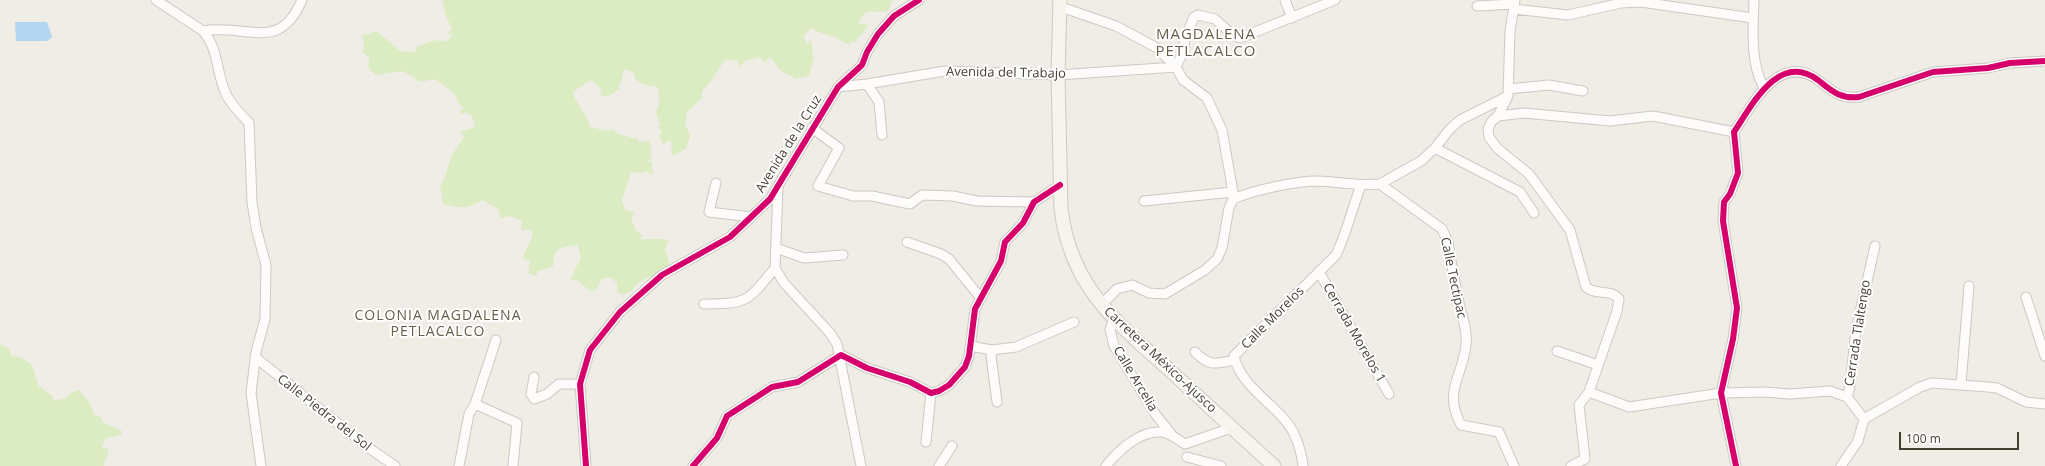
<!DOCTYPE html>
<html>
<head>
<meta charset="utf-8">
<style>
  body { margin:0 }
  #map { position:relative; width:2045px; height:466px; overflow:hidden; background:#efede6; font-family:"Open Sans",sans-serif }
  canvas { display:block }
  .scale { position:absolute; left:1899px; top:432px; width:120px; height:18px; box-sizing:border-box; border:2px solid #453f32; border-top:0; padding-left:5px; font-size:12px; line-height:14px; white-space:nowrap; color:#453f32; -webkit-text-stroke:3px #fff; paint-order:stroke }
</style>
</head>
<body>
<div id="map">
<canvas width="2045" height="466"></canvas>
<div class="scale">100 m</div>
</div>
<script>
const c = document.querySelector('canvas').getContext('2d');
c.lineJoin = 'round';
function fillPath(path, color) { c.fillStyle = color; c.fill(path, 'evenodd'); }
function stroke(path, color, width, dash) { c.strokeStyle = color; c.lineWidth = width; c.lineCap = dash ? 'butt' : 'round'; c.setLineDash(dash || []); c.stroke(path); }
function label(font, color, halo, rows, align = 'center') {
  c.font = font + ' "Open Sans",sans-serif'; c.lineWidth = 4; c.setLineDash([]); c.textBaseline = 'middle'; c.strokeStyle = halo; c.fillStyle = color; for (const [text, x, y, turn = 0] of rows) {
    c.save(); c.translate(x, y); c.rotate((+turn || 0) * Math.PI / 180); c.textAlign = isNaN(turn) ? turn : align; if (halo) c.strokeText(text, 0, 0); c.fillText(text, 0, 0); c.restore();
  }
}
fillPath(new Path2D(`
  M 442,0 L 895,0 L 891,2 L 888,11 L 866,12 L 858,23 L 868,25 C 863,35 858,35 855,43 L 851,41 L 849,45 L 841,41 L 833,35 L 832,37 C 825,33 819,33 811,28 L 803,37 L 808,44 L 810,40 L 813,46 L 812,53 L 814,57 L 809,76 L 795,79 C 790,74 784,74 780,70 C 775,65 777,62 769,57 L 766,62 L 762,61 L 761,57 L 744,61 L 740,68 L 738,60 L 725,60 C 717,70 712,83 702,91 L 702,98 L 686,113 L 687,116 L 685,123 L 690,136 L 686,149 L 672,156 L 671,140 L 663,144 L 659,137 L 662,130 L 657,127 L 660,125 L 656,112 C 660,106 660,93 657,87 L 642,84 L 635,79 L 633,72 L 624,69 L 621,83 L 618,84 L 620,89 L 607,97 L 600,95 L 601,89 L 591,80 L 573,92 C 576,105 587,113 590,127 L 607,131 L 613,129 L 618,134 L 638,139 L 639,142 L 649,141 L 651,145 L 650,147 L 652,152 L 649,157 L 652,158 L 647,161 L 652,162 L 653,175 L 646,171 L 642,173 L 631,172 L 622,201 L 625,210 L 635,212 L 631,218 L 635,229 L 642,236 L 640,239 C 650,240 660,237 669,241 L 665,249 L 670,265 C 660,277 639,276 633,290 L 623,295 L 617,292 L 617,284 L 611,277 L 602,279 L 598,287 L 592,292 L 575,279 L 572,281 L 570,278 L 573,277 C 574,262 586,265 577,245 C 559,248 554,247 553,267 L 538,271 L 536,276 L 528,273 L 530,262 L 523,258 C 525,248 533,241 533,232 L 528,230 L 521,230 L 522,221 L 509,216 L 501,219 L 498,209 L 483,200 L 468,207 L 456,207 L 443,204 L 440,185 C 446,177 446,173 449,164 C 451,155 459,143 465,137 L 460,132 L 475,127 L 472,116 L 466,112 L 461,114 L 460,111 L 464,109 L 460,105 L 453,92 L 435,79 L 420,82 L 403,71 L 376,75 L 368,67 L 369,57 L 362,52 L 364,49 L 362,33 L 365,35 L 376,31 L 403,53 L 404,51 L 416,52 L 417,46 L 437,40 L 447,41 L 453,33 L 445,35 L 452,29 L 446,16 Z
  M 0,344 L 9,349 L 11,355 L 22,358 L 32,365 L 38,385 L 53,397 L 52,401 L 67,398 L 70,393 L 79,390 L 89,402 L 95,415 L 99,416 L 106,424 L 121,430 L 122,434 L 105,439 L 102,449 L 110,448 L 107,451 L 108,455 L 103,465 L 105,466 L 0,466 Z`), '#dbecc3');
fillPath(new Path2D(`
  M 15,22 L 47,22 L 52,37 L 47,41 L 16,41 Z`), '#b2d6f2');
const street = new Path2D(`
  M 156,0 L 203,31 C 219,49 216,73 226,94 C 231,105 241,114 249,123 L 252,202 L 256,228 L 266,265 L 265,319 L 256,352 L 251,393 L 261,466
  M 1285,0 L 1292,18
  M 1515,0 L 1510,31 L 1508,96 L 1498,116 L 1492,121 L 1488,129 L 1489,137 L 1497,148 L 1529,174 L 1570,230 L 1586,287 C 1595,296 1610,288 1619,299 L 1617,311 L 1589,392 L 1579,405 L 1585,459 L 1571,466
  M 1754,0 C 1753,29 1750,63 1764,88
  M 1477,6 L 1514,4
  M 1061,7 L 1116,26 L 1157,48 L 1176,67 L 1183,80 L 1207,98 L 1222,130 L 1233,192 L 1233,199 L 1229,208 L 1222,248 L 1217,259 L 1205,270 L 1165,294 L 1149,293 L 1132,285 L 1117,289 L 1101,305
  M 1514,9 L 1568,15 L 1621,3 L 1641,2 L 1753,18
  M 203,31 C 246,23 279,54 302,0
  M 1176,67 L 1183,52 L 1185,39 L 1194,17 L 1198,15 L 1215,19 L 1233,35 L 1240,38 L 1335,0
  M 867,84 L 879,102 L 882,135
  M 838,87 L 867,84 L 945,71 L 1058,75 L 1176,67
  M 1508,89 L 1549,85 L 1583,91
  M 1498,116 L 1524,113 L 1610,121 L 1653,116 L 1734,132
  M 812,128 L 839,148 L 818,186 L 853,196 L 872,196 L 910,204 L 922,195 L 953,196 L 977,201 L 1034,202
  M 1435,148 L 1520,192 L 1534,213
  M 716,183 L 709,212 L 751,217
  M 1380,184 L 1421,161 L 1435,148 L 1449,130 L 1460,120 L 1508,96
  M 778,188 L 775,268 L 784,283 L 830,333 L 837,344 L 861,466
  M 1233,199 C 1255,190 1295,181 1318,181 C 1339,182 1359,186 1380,184 L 1442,229 L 1448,242 C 1451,263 1455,283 1459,303 C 1462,316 1468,332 1466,345 C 1462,379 1443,390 1461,425 L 1499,432 L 1514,466
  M 1144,201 L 1233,192
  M 907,242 L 941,254 L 949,259 L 980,297
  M 776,248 L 804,258 L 843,255
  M 1319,272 L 1389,394
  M 2026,297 L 2045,356
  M 704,304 C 748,304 748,301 775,268
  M 1114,320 L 1110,329 L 1114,346 L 1126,366 L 1156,415 L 1172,435
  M 970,346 L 992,350 L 1016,347 L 1074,322
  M 992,350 L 991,356 L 997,402
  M 1557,351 L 1598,365
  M 1195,352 C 1210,367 1215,364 1235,360
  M 255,357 L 366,446 L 395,466
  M 534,377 L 531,394 L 534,399 L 547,394 L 559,384 L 580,384
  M 1961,384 L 1969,286
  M 1589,392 L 1629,407 L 1721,393 L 1765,392 L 1790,394 L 1830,391 L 1847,397 L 1864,419 L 1920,387 L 1932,383 L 1988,387 L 1997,388 L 2026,402 L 2045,404
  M 1847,397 L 1850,386 L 1856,330 L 1875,246
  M 475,404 L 517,423 L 513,466
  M 926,442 L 931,393
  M 1185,444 L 1231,428
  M 1187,457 L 1221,466
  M 459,466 L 469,414 L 475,404 L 496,340
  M 586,466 L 580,384 L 590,350 L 620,312 L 662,275 L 730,237 L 770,199 L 838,87 L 862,65 L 867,52 L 878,34 L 894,16 L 919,0
  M 693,466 L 717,438 L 727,416 L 772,387 L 798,382 L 841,355 L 867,368 L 910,382 L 931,393 L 939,391 L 949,385 L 965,367 L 969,356 L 975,309 L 1001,261 L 1005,242 L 1023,223 L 1034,202 L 1060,185
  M 939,466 L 952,446
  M 1106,466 C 1118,451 1139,431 1160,432 C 1169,432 1177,439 1185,444
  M 1303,466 C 1302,456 1299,445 1295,436 C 1283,407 1241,390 1234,356 L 1336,255 C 1347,232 1352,209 1361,185
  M 1736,466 L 1721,393 L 1733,339 L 1737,308 L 1723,221 L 1724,202 L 1730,194 L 1738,173 L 1734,132 C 1752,105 1779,51 1818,80 C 1832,91 1840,99 1859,97 L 1933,72 L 1988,68 L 2010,63 L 2045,61
  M 1841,466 L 1858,441 L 1864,419`);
const secondary = new Path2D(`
  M 1060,0 L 1058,75 L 1061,209 C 1071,290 1119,324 1175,375 C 1208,406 1241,436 1274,466`);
stroke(street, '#cbc9c2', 11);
stroke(secondary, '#cfcabc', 15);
stroke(street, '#fdfcfb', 9);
stroke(secondary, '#f6f4ed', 13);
stroke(new Path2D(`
  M 586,466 L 580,384 L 590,350 L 620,312 L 662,275 L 730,237 L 770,199 L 838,87 L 862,65 L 867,52 L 878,34 L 894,16 L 919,0
  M 693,466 L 717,438 L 727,416 L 772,387 L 798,382 L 841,355 L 867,368 L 910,382 L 931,393 L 939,391 L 949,385 L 965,367 L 969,356 L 975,309 L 1001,261 L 1005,242 L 1023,223 L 1034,202 L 1060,185
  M 1736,466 L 1721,393 L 1733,339 L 1737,308 L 1723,221 L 1724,202 L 1730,194 L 1738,173 L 1734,132 C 1752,105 1779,51 1818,80 C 1832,91 1840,99 1859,97 L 1933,72 L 1988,68 L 2010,63 L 2045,61`), '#d6006c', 6);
label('13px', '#453f32', '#fff', [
  ["Avenida del Trabajo",1006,73,1],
  ["Avenida de la Cruz",789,144,-58],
  ["Calle Tectipac",1453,278,78],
  ["Calle Morelos",1273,318,-45],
  ["Cerrada Morelos 1",1354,333,60],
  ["Cerrada Tlaltengo",1858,333,-81],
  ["Carretera México-Ajusco",1160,360,43],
  ["Calle Arcelia",1135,379,59],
  ["Calle Piedra del Sol",324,413,38]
]);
c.letterSpacing = '1px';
label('14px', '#695d49', '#fff', [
  ["COLONIA MAGDALENA",438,316],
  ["PETLACALCO",438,332]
]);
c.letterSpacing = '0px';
c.letterSpacing = '1px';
label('15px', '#695d49', '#fff', [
  ["MAGDALENA",1206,35],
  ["PETLACALCO",1206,52]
]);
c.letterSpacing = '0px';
</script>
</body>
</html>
